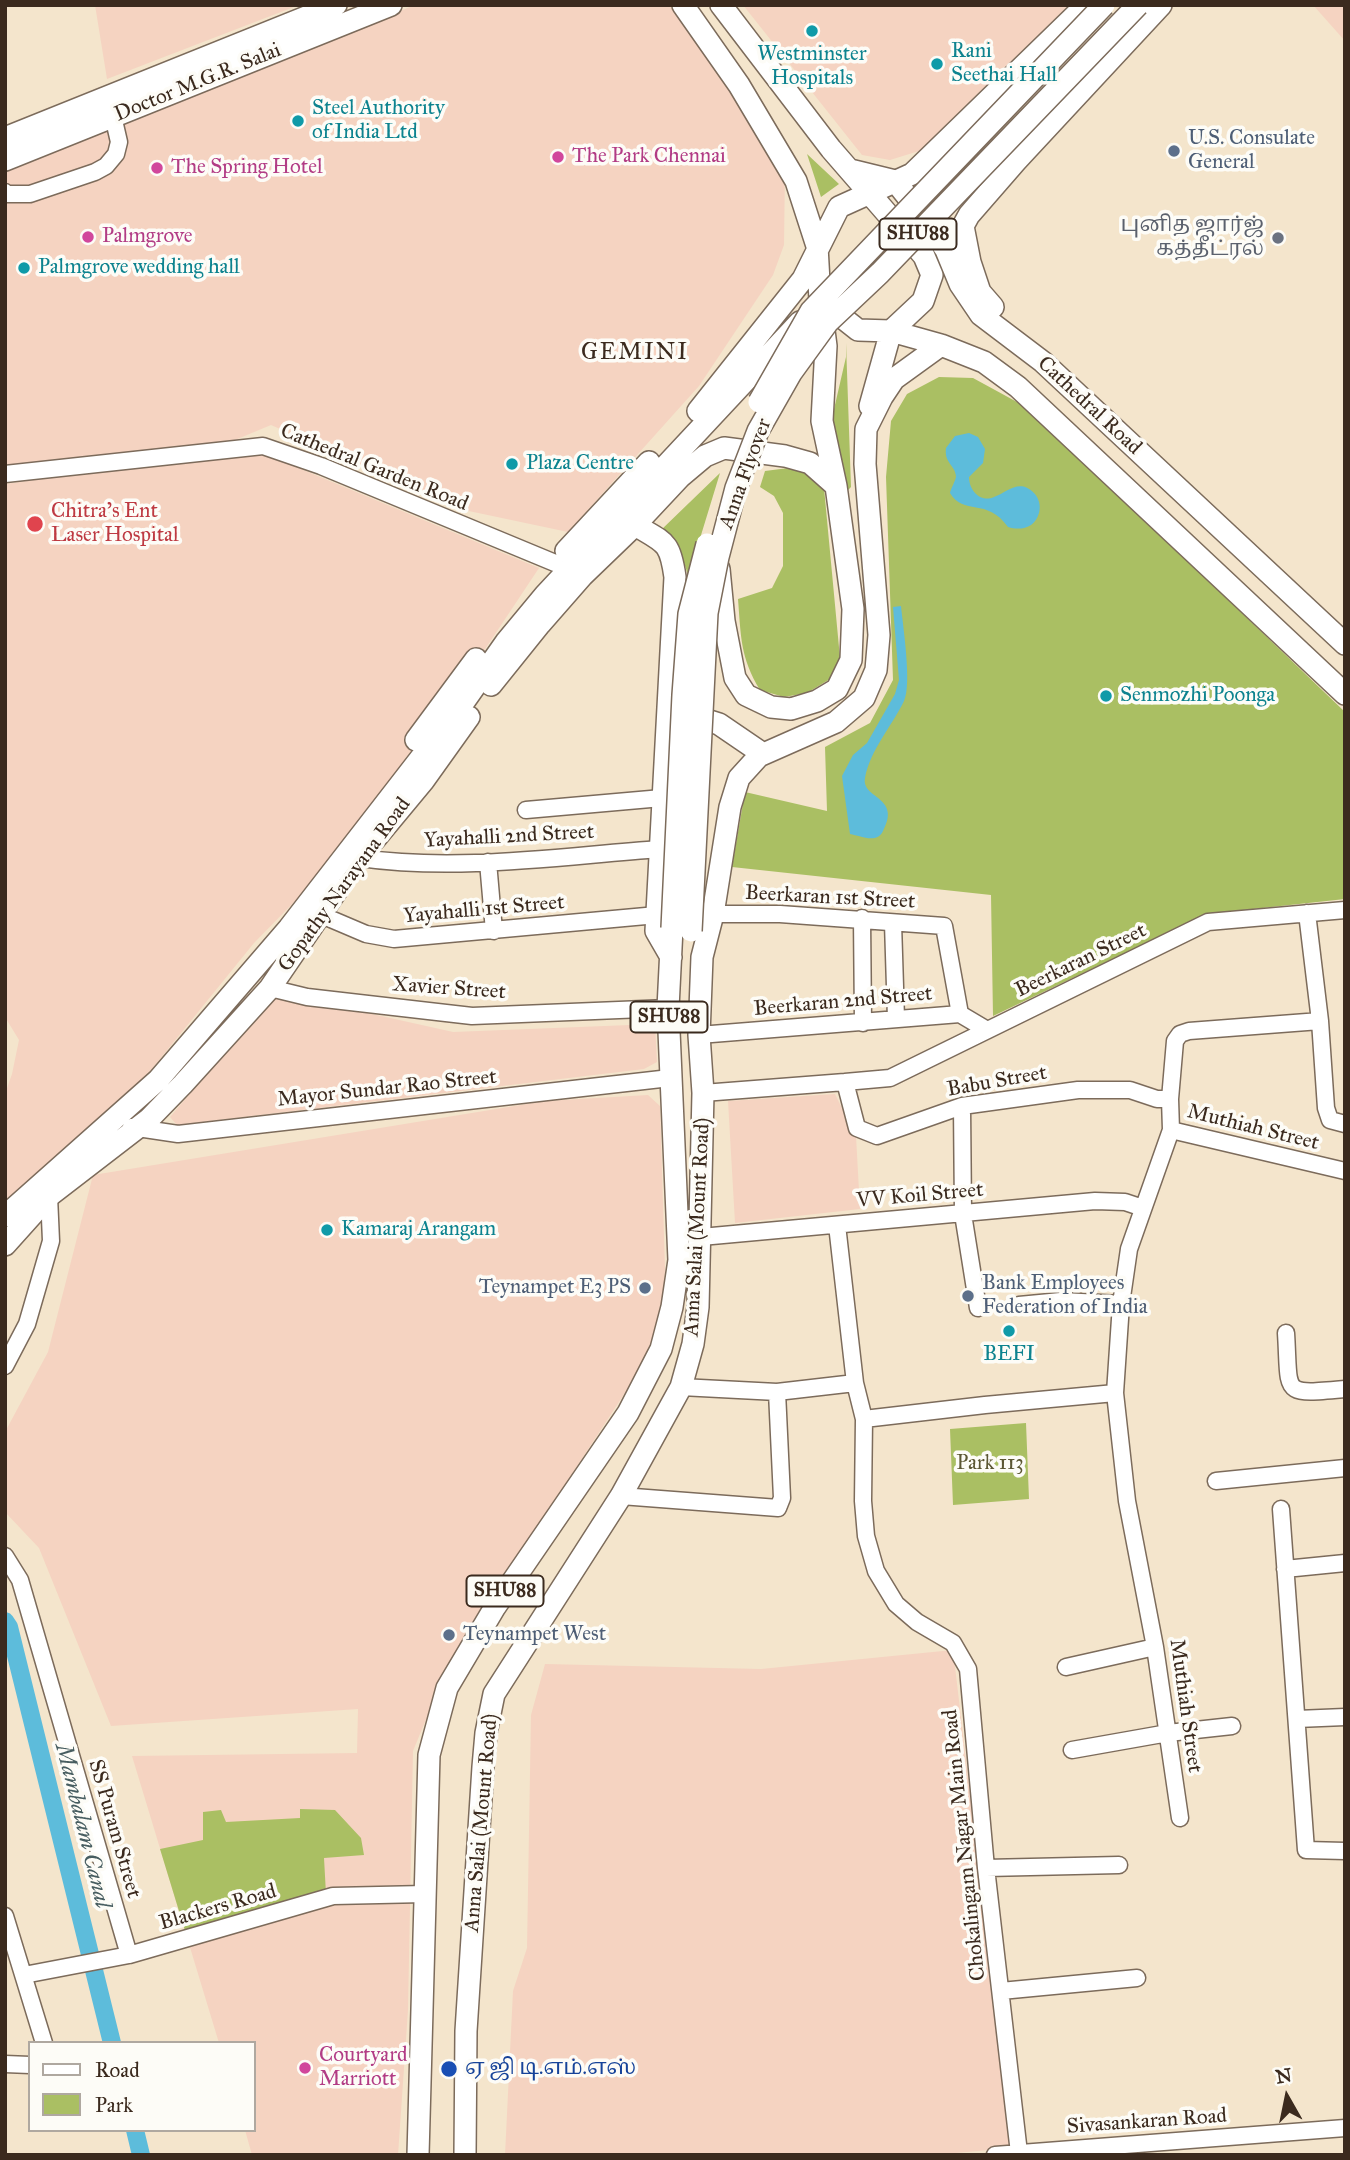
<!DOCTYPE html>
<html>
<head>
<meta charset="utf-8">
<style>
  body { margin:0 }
  #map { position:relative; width:1350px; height:2160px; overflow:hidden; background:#f4e5cc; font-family:"IM FELL Great Primer",serif }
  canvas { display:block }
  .frame { position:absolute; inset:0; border:7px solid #3b2a1e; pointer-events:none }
  .legend { position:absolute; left:28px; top:2041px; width:228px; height:91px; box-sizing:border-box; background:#fdfcf7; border:2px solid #afa8a0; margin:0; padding:9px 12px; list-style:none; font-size:21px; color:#3b2a1e }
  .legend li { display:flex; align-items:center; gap:14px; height:35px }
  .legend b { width:35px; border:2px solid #afa8a0 }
  .north { position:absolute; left:1252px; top:2062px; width:70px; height:70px; -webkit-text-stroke:5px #fdfcf7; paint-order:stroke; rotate:351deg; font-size:19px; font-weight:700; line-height:28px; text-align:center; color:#3b2a1e }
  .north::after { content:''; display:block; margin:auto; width:24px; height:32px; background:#3b2a1e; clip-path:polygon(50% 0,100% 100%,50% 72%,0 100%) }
</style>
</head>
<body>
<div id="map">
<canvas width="1350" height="2160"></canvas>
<div class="frame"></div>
<ul class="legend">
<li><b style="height:9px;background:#fff"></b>Road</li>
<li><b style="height:19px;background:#aabf63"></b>Park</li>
</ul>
<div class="north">N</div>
</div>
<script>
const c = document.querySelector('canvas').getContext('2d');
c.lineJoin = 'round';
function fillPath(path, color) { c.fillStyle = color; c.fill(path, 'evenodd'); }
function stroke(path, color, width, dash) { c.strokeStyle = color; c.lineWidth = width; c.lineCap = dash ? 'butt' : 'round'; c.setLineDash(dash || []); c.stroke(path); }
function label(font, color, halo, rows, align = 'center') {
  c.font = font + ' "IM FELL Great Primer","Noto Serif Tamil",serif'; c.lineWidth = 7; c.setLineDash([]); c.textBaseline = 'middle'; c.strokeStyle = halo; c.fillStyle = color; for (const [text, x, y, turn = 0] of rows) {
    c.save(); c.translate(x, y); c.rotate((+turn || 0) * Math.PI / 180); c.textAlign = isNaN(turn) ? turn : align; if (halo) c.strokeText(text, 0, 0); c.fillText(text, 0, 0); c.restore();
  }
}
fillPath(new Path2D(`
  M 95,5 L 299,5 L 107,79 Z
  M 415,5 L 669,5 L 742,104 L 785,170 L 784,245 L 773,275 L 699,386 L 568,532 L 464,510 L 271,425 L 223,445 L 5,472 L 5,170 Z
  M 743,5 L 1069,5 L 919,151 L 890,160 L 862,155 Z
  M 1313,5 L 1345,5 L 1345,41 Z
  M 253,449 L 539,568 L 392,789 L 345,850 L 254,943 L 151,1070 L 89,1133 L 5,1202 L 5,1094 L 12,1074 L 19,1040 L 5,1017 L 5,484 Z
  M 282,994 L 453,1032 L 655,1024 L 657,1062 L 644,1069 L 177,1125 L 170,1117 L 269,1000 Z
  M 835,1094 L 856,1136 L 860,1209 L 735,1223 L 728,1101 Z
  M 648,1095 L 660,1106 L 665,1269 L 662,1336 L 450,1661 L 413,1751 L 408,2010 L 398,2155 L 252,2155 L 245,2130 L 254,2130 L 254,2043 L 219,2043 L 132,1756 L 357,1753 L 358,1709 L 111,1726 L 39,1548 L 5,1512 L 5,1432 L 48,1352 L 93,1175 L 545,1101 Z
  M 953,1650 L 1012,2148 L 933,2155 L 505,2155 L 513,1991 L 527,1948 L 531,1715 L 545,1664 L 761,1669 Z`), '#f5d3c1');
fillPath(new Path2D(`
  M 807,154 L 839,184 L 821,197 Z
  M 846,343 L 851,487 L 846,492 L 829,431 L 846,357 Z
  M 939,377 L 973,378 L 1028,408 L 1345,712 L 1345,899 L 1207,914 L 993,1016 L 991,895 L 732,867 L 745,792 L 827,811 L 825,747 L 870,723 L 893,680 L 886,477 L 891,421 L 907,394 Z
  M 804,466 L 824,488 L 840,658 L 830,679 L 807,693 L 784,697 L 760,690 C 740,657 741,636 738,599 L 772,588 L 783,566 L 783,513 L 774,496 L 760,487 L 765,471 Z
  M 720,473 L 698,545 L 690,581 C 683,560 680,542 660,531 Z
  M 1026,1423 L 1029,1499 L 953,1505 L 950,1429 Z
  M 300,1809 L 335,1810 L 361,1838 L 364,1855 L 324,1858 L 326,1894 L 186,1934 L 160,1849 L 203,1840 L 203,1812 L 221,1810 L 226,1822 L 300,1818 Z`), '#aabf63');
fillPath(new Path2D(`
  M 969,433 L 978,437 L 985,449 L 983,463 L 969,477 C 969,490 980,503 994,497 C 1008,492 1019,478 1034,493 C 1039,498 1041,506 1039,513 C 1035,528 1021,531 1008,527 C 987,497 963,516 950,493 C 951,488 956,480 956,476 C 955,465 944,463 946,448 L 955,436 Z
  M 901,606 C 903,627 912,684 904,701 C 892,726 870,750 865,778 C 861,799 902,796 883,831 C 877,844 861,836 850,834 L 842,776 L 853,755 L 867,743 L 895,694 L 899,680 L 893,607 Z`), '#5dbcdb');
stroke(new Path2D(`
  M 5,1621 L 9,1627 L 112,2043
  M 135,2130 L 141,2155`), '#5dbcdb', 18);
const minor = new Path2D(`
  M 5,192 L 7,194 L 30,194 L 95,172 L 106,166 L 116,154 L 119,142 L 113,116
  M 5,474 L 263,446 L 321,466 L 555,563
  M 526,810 L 662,798
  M 360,858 C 459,872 561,856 660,849
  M 488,862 L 494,931
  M 319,914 L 366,934 L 394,939 L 657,915
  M 713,914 L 780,914 L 944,926 L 960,1014
  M 862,918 L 863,1023
  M 893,923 L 896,1019
  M 270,988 L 307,997 L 472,1016 L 668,1008
  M 1320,1021 L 1326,1108 L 1330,1120 L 1345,1124
  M 699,1035 L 960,1014 L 987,1030
  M 845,1082 L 890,1078 L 1208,922 L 1345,910
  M 703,1093 L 845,1082 L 857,1128 L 877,1136 L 962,1106 L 1078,1090 L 1130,1090 L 1157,1099 L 1170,1099
  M 962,1106 L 963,1214 L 978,1308
  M 131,1127 L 178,1134 L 670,1078
  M 1171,1130 L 1170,1099 L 1175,1041 L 1180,1034 L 1189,1031 L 1320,1021 L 1307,913
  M 837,1225 L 855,1383 L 864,1419 L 863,1501 L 866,1536 L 876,1571 L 896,1604 L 917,1622 L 953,1643 L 968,1669 L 986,1868 L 1019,2153
  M 701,1237 L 1095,1201 L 1125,1202 L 1143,1208
  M 1019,1305 L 1061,1301 L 1121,1304
  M 1286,1333 C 1290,1395 1280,1395 1345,1389
  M 5,1366 L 27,1324 L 51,1241 L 49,1196
  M 681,1387 L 777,1392 L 855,1383
  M 864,1419 L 985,1405 L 1115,1393
  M 1216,1481 L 1345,1468
  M 621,1496 L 778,1508 L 782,1498 L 777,1392
  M 1281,1509 L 1306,1850 L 1345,1851
  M 5,1556 L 20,1580 L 129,1955
  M 1285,1569 L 1345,1563
  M 1066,1667 L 1155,1647
  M 1297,1719 L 1345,1717
  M 1072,1750 L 1168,1733 L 1232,1726
  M 1180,1818 L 1155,1647 L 1127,1501 L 1115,1393 L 1121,1304 L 1129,1249 L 1171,1130 L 1345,1171
  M 986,1868 L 1119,1865
  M 5,1916 L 44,2043
  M 24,1975 L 129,1955 L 333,1896 L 425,1894
  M 1001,1991 L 1137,1978
  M 5,2064 L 30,2065
  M 995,2155 L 1345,2128`);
const major = new Path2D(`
  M 683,5 L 739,85 L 796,181 L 817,246 L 820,300 L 858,330 L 891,331 L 941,345 L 984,362 L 1018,387 L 1345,694
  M 721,5 L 831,149 L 924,256 L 932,275 L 923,301 L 891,331 L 870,406
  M 5,138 L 336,5
  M 5,160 L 391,5
  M 850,170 L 895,181 L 926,220 L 946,250 L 960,284 L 981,315 L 1043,362 L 1345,644
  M 993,307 L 980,292 L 970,262 L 963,226 L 969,215 L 1016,161 L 1161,5
  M 698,411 L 803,279 L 839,207 L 912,174 L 1086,5
  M 635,525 C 665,543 670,541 675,577 L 656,931 L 671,957
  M 566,551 L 649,462
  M 719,569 L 724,621 L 735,678 L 746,695 L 771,707 L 791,709 L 817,701 L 837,689 L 851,660 L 853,609 L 836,486 L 822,421 L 826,346 L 822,315
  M 491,685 L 540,624 L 582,576 L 635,525 L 680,477 L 705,456 L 724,448 L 785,456 L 810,463 L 836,486
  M 684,713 L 719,724 L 763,754
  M 416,740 L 476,659
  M 375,839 L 424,780 L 469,717
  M 5,1216 L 158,1080 L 289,928 L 461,706 L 506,642 L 545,595 L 800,322
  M 5,1245 L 49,1196 L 149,1119 L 183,1084 L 270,988 L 337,890
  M 418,2155 L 429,1755 L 447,1688 L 495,1607 L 628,1413 L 661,1349 L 672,1307 L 679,1260 L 668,1008 L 672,928
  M 465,2155 L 466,2031 L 483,1767 L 486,1733 L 494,1694 L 621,1496 L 681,1387 L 693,1344 L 698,1307 L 703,1093 L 699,1035 L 702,957 L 713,914 L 730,807 L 739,778 L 759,756 L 836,722 L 864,698 L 876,670 L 879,635 L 865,464 L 866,429 L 882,397 L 894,379 L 941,345`);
stroke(minor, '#7c6b5b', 19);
stroke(major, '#7c6b5b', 24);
stroke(minor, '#fff', 16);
stroke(major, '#fff', 21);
const majorBridge = new Path2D(`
  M 759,402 L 811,311 L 1104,5
  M 672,928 L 683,695 L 689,614 L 707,544
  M 691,931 L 707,613 L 718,557 L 736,488 L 758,431 L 791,373 L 828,322 L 880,273 L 1138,5`);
stroke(majorBridge, '#7c6b5b', 24, []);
stroke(majorBridge, '#fff', 21);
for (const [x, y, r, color] of [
  [812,31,7,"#0f9aa8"],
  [937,64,7,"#0f9aa8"],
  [298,121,7,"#0f9aa8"],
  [1174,151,7,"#5c6f8a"],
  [558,157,7,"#d1479c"],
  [157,168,7,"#d1479c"],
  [88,237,7,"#d1479c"],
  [1278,238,7,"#6b7280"],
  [24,268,7,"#0f9aa8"],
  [512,464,7,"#0f9aa8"],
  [35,524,9,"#e0444e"],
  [1106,696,7,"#0f9aa8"],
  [327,1230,7,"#0f9aa8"],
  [645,1288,7,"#5c6f8a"],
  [968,1296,7,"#5c6f8a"],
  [1009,1331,7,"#0f9aa8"],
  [449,1635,7,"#5c6f8a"],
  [305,2068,7,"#d1479c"],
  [449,2069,9,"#1a4fb4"]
]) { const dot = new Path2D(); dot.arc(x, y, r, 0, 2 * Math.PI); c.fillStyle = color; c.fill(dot); stroke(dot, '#fdfcf7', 2.5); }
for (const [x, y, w] of [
  [918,234,77],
  [669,1017,77],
  [505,1591,77]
]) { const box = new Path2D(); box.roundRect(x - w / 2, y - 15.5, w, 31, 5); c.fillStyle = '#fdfcf7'; c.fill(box); stroke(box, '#3b2a1e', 2); }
label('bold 19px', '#3b2a1e', null, [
  ["SHU88",918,234],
  ["SHU88",669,1017],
  ["SHU88",505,1591]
]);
label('21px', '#0d838f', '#fdfcf7', [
  ["Rani",951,52],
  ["Seethai Hall",951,76],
  ["Westminster",812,55,"center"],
  ["Hospitals",812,79,"center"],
  ["Steel Authority",312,109],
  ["of India Ltd",312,133],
  ["Palmgrove wedding hall",38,268],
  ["Plaza Centre",526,464],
  ["Senmozhi Poonga",1120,696],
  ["Kamaraj Arangam",341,1230],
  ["BEFI",1009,1355,"center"]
], 'left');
label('21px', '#3b2a1e', '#fdfcf7', [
  ["Doctor M.G.R. Salai",198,83,-22],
  ["Cathedral Road",1089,406,43],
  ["Cathedral Garden Road",374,468,22],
  ["Anna Flyover",746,474,-70],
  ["Yayahalli 2nd Street",509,837,-3],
  ["Gopathy Narayana Road",345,885,-54],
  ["Beerkaran 1st Street",830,898,3],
  ["Yayahalli 1st Street",484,910,-5],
  ["Beerkaran Street",1081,961,-26],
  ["Xavier Street",449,989,4],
  ["Beerkaran 2nd Street",843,1002,-5],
  ["Babu Street",997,1082,-10],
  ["Mayor Sundar Rao Street",387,1089,-6],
  ["Muthiah Street",1253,1128,14],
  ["VV Koil Street",920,1196,-5],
  ["Anna Salai (Mount Road)",698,1227,-87],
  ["Muthiah Street",1185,1706,82],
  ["Anna Salai (Mount Road)",482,1823,-85],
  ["SS Puram Street",114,1829,74],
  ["Chokalingam Nagar Main Road",965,1845,-96],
  ["Blackers Road",218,1908,-16],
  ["Sivasankaran Road",1147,2122,-4]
]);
label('21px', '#4e5e75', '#fdfcf7', [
  ["U.S. Consulate",1188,139],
  ["General",1188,163],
  ["Bank Employees",982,1284],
  ["Federation of India",982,1308],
  ["Teynampet E3 PS",631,1288,"right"],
  ["Teynampet West",463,1635]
], 'left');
label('21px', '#b23c85', '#fdfcf7', [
  ["The Park Chennai",572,157],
  ["The Spring Hotel",171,168],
  ["Palmgrove",102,237],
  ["Courtyard",319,2056],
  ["Marriott",319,2080]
], 'left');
label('21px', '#5b616d', '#fdfcf7', [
  ["புனித ஜார்ஜ்",1264,226],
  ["கத்தீட்ரல்",1264,250]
], 'right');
label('21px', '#be3a42', '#fdfcf7', [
  ["Chitra's Ent",51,512],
  ["Laser Hospital",51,536]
], 'left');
label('21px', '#5c5733', '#fdfcf7', [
  ["Park 113",990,1464]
]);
label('21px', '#164399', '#fdfcf7', [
  ["ஏ ஜி டி.எம்.எஸ்",465,2069]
], 'left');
c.letterSpacing = '2px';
label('23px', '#3b2a1e', '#fdfcf7', [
  ["GEMINI",635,353]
]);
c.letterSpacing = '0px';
label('italic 23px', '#475d60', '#fdfcf7', [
  ["Mambalam Canal",82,1826,76]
]);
</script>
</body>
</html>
